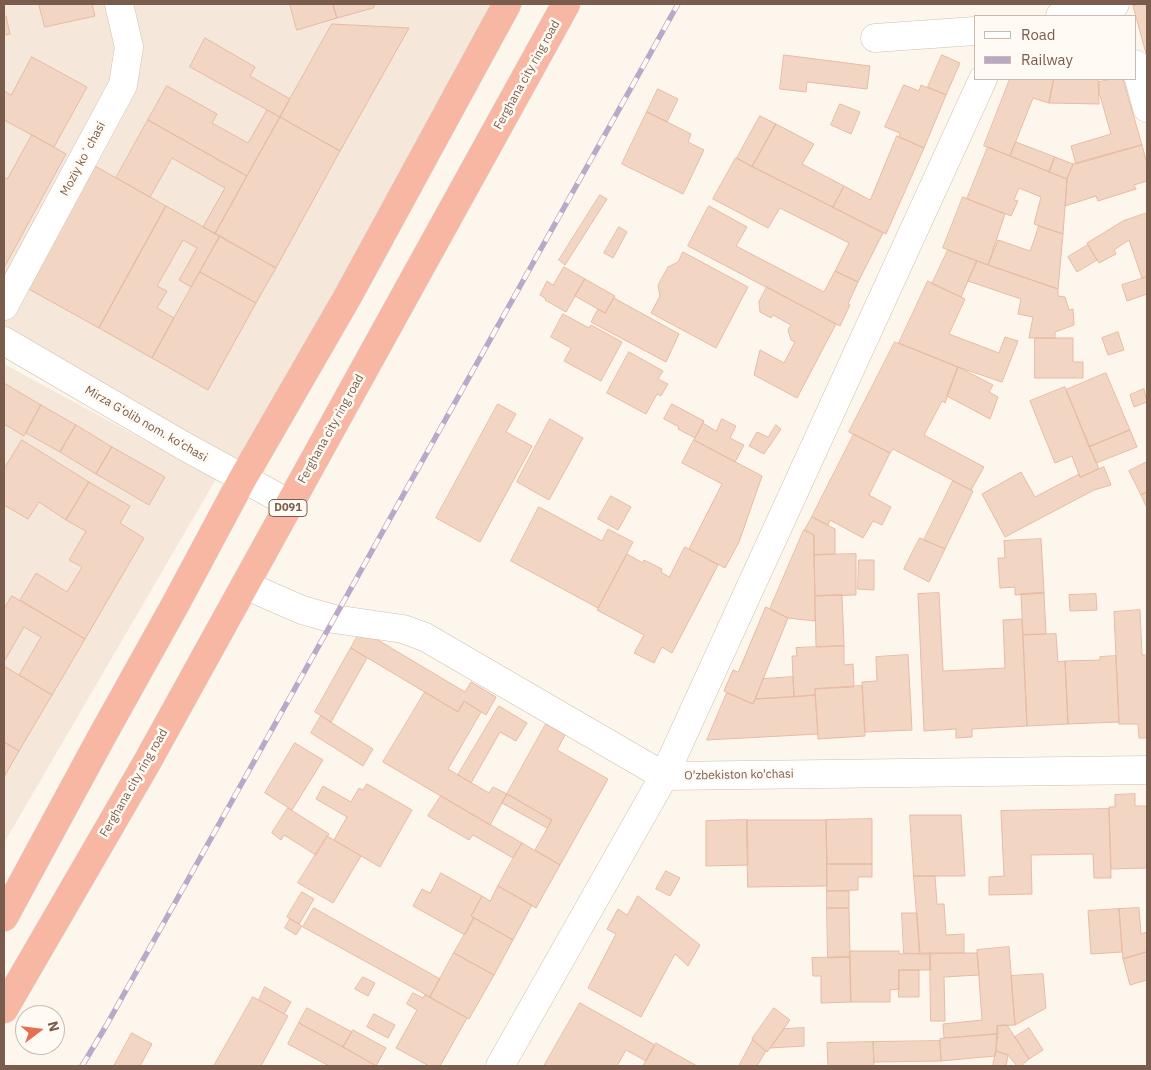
<!DOCTYPE html>
<html>
<head>
<meta charset="utf-8">
<style>
  body { margin:0 }
  #map { position:relative; width:1151px; height:1070px; overflow:hidden; background:#fdf6ec; font-family:"IBM Plex Sans",sans-serif }
  canvas { display:block }
  .frame { position:absolute; inset:0; border:5px solid #7a5c4d; pointer-events:none }
  .legend { position:absolute; left:974px; top:15px; width:162px; height:65px; box-sizing:border-box; background:#fffaf3; border:1px solid #cabbb1; margin:0; padding:6px 9px; list-style:none; font-size:15px; color:#7a5c4d }
  .legend li { display:flex; align-items:center; gap:10px; height:25px }
  .legend b { width:25px; border:1px solid #cabbb1 }
  .north { position:absolute; left:15px; top:1005px; width:50px; height:50px; box-sizing:border-box; background:#fffaf3; border:1px solid #cabbb1; border-radius:50%; rotate:75deg; font-size:14px; font-weight:700; line-height:20px; text-align:center; color:#7a5c4d }
  .north::after { content:''; display:block; margin:auto; width:18px; height:22px; background:#e76f51; clip-path:polygon(50% 0,100% 100%,50% 72%,0 100%) }
</style>
</head>
<body>
<div id="map">
<canvas width="1151" height="1070"></canvas>
<div class="frame"></div>
<ul class="legend">
<li><b style="height:6px;background:#fff"></b>Road</li>
<li><b style="height:6px;background:#b9a8c9"></b>Railway</li>
</ul>
<div class="north">N</div>
</div>
<script>
const c = document.querySelector('canvas').getContext('2d');
c.lineJoin = 'round';
function fillPath(path, color) { c.fillStyle = color; c.fill(path, 'evenodd'); }
function stroke(path, color, width, dash) { c.strokeStyle = color; c.lineWidth = width; c.lineCap = dash ? 'butt' : 'round'; c.setLineDash(dash || []); c.stroke(path); }
function label(font, color, halo, rows, align = 'center') {
  c.font = font + ' "IBM Plex Sans",sans-serif'; c.lineWidth = 5; c.setLineDash([]); c.textBaseline = 'middle'; c.strokeStyle = halo; c.fillStyle = color; for (const [text, x, y, turn = 0] of rows) {
    c.save(); c.translate(x, y); c.rotate((+turn || 0) * Math.PI / 180); c.textAlign = isNaN(turn) ? turn : align; if (halo) c.strokeText(text, 0, 0); c.fillText(text, 0, 0); c.restore();
  }
}
fillPath(new Path2D(`
  M 4,4 L 520,4 L 243,478 L 4,350 Z
  M 4,364 L 216,479 L 4,843 Z`), '#f5e8da');
const building = new Path2D(`
  M 39,4 L 92,4 L 95,16 L 45,27 Z
  M 290,4 L 333,4 L 337,18 L 297,30 Z
  M 333,4 L 375,4 L 373,8 L 337,18 Z
  M 1147,4 L 1147,57 L 1133,6 Z
  M 4,16 L 6,16 L 10,34 L 4,35 Z
  M 332,24 L 409,28 L 340,151 L 280,117 Z
  M 205,38 L 255,67 L 250,76 L 290,99 L 280,117 L 190,67 Z
  M 784,55 L 870,66 L 867,89 L 807,82 L 806,92 L 780,89 Z
  M 942,55 L 960,63 L 946,95 L 928,87 Z
  M 32,57 L 87,87 L 54,147 L 4,120 L 4,91 L 11,95 Z
  M 1010,79 L 1054,79 L 1049,103 L 1033,98 L 1010,156 L 984,146 Z
  M 1054,79 L 1098,79 L 1099,104 L 1049,103 Z
  M 1112,79 L 1123,79 L 1142,145 L 1076,164 L 1071,146 L 1111,134 L 1099,92 L 1099,82 Z
  M 904,85 L 919,91 L 921,85 L 946,95 L 924,148 L 899,137 L 900,133 L 885,127 Z
  M 167,86 L 217,114 L 212,123 L 248,143 L 267,110 L 280,117 L 247,176 L 148,120 Z
  M 658,89 L 678,99 L 667,122 L 647,112 Z
  M 840,104 L 860,112 L 851,134 L 831,125 Z
  M 647,112 L 691,134 L 688,142 L 704,150 L 683,194 L 622,164 Z
  M 760,116 L 776,124 L 752,167 L 737,158 Z
  M 280,117 L 340,151 L 276,268 L 215,234 Z
  M 148,120 L 247,176 L 215,234 L 203,227 L 225,188 L 172,158 L 150,197 L 116,178 Z
  M 776,124 L 814,144 L 802,164 L 844,186 L 833,207 L 752,167 Z
  M 32,135 L 66,154 L 4,268 L 4,178 L 7,179 Z
  M 897,136 L 924,148 L 886,234 L 833,207 L 844,186 L 870,200 Z
  M 1016,142 L 1055,157 L 1049,172 L 1010,156 Z
  M 1142,145 L 1147,164 L 1147,181 L 1134,185 L 1136,189 L 1098,201 L 1096,196 L 1065,206 L 1067,179 L 1073,164 Z
  M 988,147 L 1067,179 L 1063,234 L 1034,224 L 1041,197 L 1019,188 L 1014,200 L 1018,201 L 1011,216 L 967,199 Z
  M 1055,157 L 1073,164 L 1067,179 L 1049,172 Z
  M 736,158 L 883,233 L 858,282 L 835,271 L 849,243 L 780,208 L 768,228 L 713,199 Z
  M 93,165 L 166,206 L 99,328 L 25,287 Z
  M 600,195 L 607,199 L 565,265 L 559,260 Z
  M 963,197 L 1005,214 L 988,265 L 943,248 Z
  M 166,206 L 220,236 L 191,287 L 179,280 L 197,248 L 183,240 L 157,286 L 167,291 L 157,308 L 174,318 L 152,358 L 99,328 Z
  M 709,206 L 747,227 L 736,246 L 824,292 L 835,271 L 858,282 L 848,304 L 850,305 L 840,326 L 688,246 Z
  M 1147,213 L 1147,277 L 1142,278 L 1129,240 L 1114,250 L 1116,254 L 1099,263 L 1087,243 L 1123,221 Z
  M 1039,226 L 1063,234 L 1058,289 L 988,265 L 998,240 L 1030,251 Z
  M 619,227 L 627,232 L 613,258 L 604,253 Z
  M 220,236 L 276,268 L 256,303 L 200,272 Z
  M 1088,245 L 1097,260 L 1077,272 L 1068,257 Z
  M 948,250 L 977,261 L 961,297 L 932,284 Z
  M 683,252 L 748,287 L 716,348 L 651,313 L 660,296 L 658,285 L 668,267 L 678,262 Z
  M 977,261 L 1058,289 L 1058,296 L 1065,297 L 1069,310 L 1073,309 L 1074,325 L 1055,332 L 1055,338 L 1029,338 L 1033,317 L 1018,314 L 1021,299 L 968,281 Z
  M 564,267 L 585,279 L 566,312 L 545,300 L 546,299 L 540,295 L 547,281 L 553,285 Z
  M 200,272 L 256,303 L 208,390 L 152,358 Z
  M 1147,277 L 1147,294 L 1127,301 L 1122,285 Z
  M 585,279 L 615,296 L 605,313 L 575,296 Z
  M 928,281 L 965,299 L 949,334 L 999,353 L 1005,337 L 1018,341 L 1002,382 L 958,367 L 899,343 Z
  M 767,287 L 836,324 L 797,398 L 754,375 L 760,350 L 784,363 L 795,342 L 791,340 L 788,330 L 791,325 L 773,315 L 771,318 L 760,312 L 759,302 Z
  M 614,298 L 679,334 L 666,362 L 591,322 L 598,309 L 605,313 Z
  M 563,314 L 589,328 L 591,325 L 622,342 L 601,381 L 564,361 L 571,348 L 551,337 Z
  M 1118,332 L 1124,350 L 1108,355 L 1102,338 Z
  M 1035,338 L 1073,338 L 1073,362 L 1083,362 L 1083,378 L 1035,378 Z
  M 895,342 L 958,367 L 945,403 L 942,401 L 924,435 L 984,467 L 971,490 L 893,449 L 890,453 L 849,432 Z
  M 629,352 L 663,371 L 658,379 L 668,384 L 661,396 L 657,394 L 646,414 L 607,393 Z
  M 958,367 L 993,385 L 989,392 L 998,397 L 990,419 L 947,396 Z
  M 1106,373 L 1130,430 L 1089,447 L 1066,390 Z
  M 4,383 L 41,405 L 24,436 L 4,424 Z
  M 1065,387 L 1099,469 L 1080,477 L 1072,456 L 1055,463 L 1030,401 Z
  M 1144,389 L 1147,402 L 1134,407 L 1130,395 Z
  M 498,404 L 516,414 L 506,432 L 532,446 L 480,542 L 436,518 Z
  M 672,404 L 704,421 L 695,438 L 678,429 L 679,427 L 664,419 Z
  M 41,405 L 76,425 L 60,452 L 26,433 Z
  M 550,419 L 583,438 L 549,500 L 517,482 Z
  M 722,419 L 736,426 L 730,438 L 744,445 L 735,462 L 694,440 L 703,423 L 716,431 Z
  M 76,425 L 112,447 L 96,474 L 60,452 Z
  M 776,425 L 781,429 L 764,454 L 749,446 L 757,432 L 768,437 Z
  M 1130,430 L 1137,447 L 1096,463 L 1089,447 Z
  M 854,434 L 890,453 L 869,495 L 891,507 L 882,525 L 873,521 L 863,538 L 830,520 L 828,525 L 812,517 Z
  M 22,440 L 89,482 L 66,520 L 39,502 L 28,519 L 4,505 L 4,469 Z
  M 694,440 L 762,476 L 739,542 L 725,568 L 689,549 L 722,484 L 682,463 Z
  M 112,447 L 165,477 L 149,505 L 96,474 Z
  M 1147,462 L 1147,492 L 1141,495 L 1129,471 Z
  M 1104,467 L 1111,485 L 1094,490 L 1005,537 L 982,494 L 1021,472 L 1035,497 L 1079,474 L 1080,477 Z
  M 953,481 L 973,491 L 945,549 L 924,540 Z
  M 89,482 L 130,506 L 120,523 L 144,538 L 85,639 L 20,600 L 36,573 L 67,592 L 82,567 L 69,560 L 86,531 L 66,520 Z
  M 1147,492 L 1147,508 L 1141,495 Z
  M 611,496 L 631,507 L 618,530 L 598,519 Z
  M 539,507 L 602,541 L 608,529 L 633,542 L 598,608 L 511,561 Z
  M 812,517 L 835,529 L 835,554 L 814,555 L 814,535 L 805,530 Z
  M 804,530 L 814,535 L 815,621 L 788,618 L 770,609 Z
  M 920,538 L 945,549 L 929,582 L 904,569 Z
  M 1041,539 L 1044,593 L 1015,595 L 1015,587 L 1000,588 L 998,558 L 1005,558 L 1004,541 Z
  M 685,547 L 718,565 L 672,653 L 662,647 L 654,663 L 634,653 L 644,635 L 597,610 L 627,554 L 643,563 L 644,560 L 662,569 L 661,572 L 669,577 Z
  M 856,554 L 856,595 L 815,596 L 814,555 Z
  M 859,560 L 874,560 L 874,590 L 858,589 Z
  M 939,593 L 943,671 L 1005,668 L 1003,620 L 1022,619 L 1027,726 L 972,729 L 972,737 L 956,738 L 956,729 L 924,731 L 918,594 Z
  M 1044,593 L 1046,634 L 1023,635 L 1021,594 Z
  M 1096,594 L 1097,610 L 1070,611 L 1069,595 Z
  M 842,595 L 844,646 L 816,647 L 815,596 Z
  M 12,596 L 85,639 L 52,695 L 19,675 L 41,637 L 24,627 L 5,660 L 4,660 L 4,609 Z
  M 766,607 L 788,618 L 753,704 L 724,691 L 733,670 L 738,672 Z
  M 1140,610 L 1142,655 L 1147,655 L 1147,738 L 1139,738 L 1138,724 L 1119,724 L 1114,612 Z
  M 361,630 L 465,692 L 471,682 L 496,697 L 486,715 L 464,701 L 458,712 L 351,648 Z
  M 1056,634 L 1058,662 L 1065,661 L 1068,724 L 1027,726 L 1023,635 Z
  M 844,646 L 844,665 L 853,664 L 854,687 L 815,689 L 815,695 L 794,697 L 792,656 L 797,656 L 796,648 Z
  M 351,648 L 367,658 L 331,722 L 315,712 Z
  M 908,655 L 912,730 L 865,732 L 862,682 L 877,681 L 876,657 Z
  M 1116,656 L 1119,722 L 1068,724 L 1065,661 L 1100,660 L 1100,657 Z
  M 4,666 L 52,695 L 19,751 L 4,742 Z
  M 793,677 L 794,697 L 755,699 L 763,679 Z
  M 862,686 L 865,736 L 818,739 L 815,689 Z
  M 425,692 L 458,712 L 464,701 L 481,712 L 448,769 L 489,793 L 493,787 L 507,794 L 490,825 L 383,762 Z
  M 727,693 L 753,704 L 755,699 L 815,695 L 818,734 L 707,740 Z
  M 499,706 L 527,723 L 516,741 L 500,732 L 471,783 L 458,775 Z
  M 321,716 L 373,749 L 363,766 L 311,733 Z
  M 546,724 L 565,735 L 557,750 L 608,779 L 560,865 L 535,850 L 552,820 L 507,794 Z
  M 4,742 L 19,751 L 4,777 Z
  M 295,743 L 323,760 L 292,810 L 265,793 Z
  M 367,784 L 412,810 L 380,867 L 334,840 L 347,817 L 316,799 L 323,786 L 351,802 L 359,788 L 363,790 Z
  M 507,794 L 552,820 L 547,828 L 502,803 Z
  M 1135,794 L 1135,806 L 1147,806 L 1147,868 L 1111,869 L 1109,807 L 1115,807 L 1115,795 Z
  M 441,796 L 522,843 L 513,858 L 473,835 L 469,840 L 428,816 Z
  M 288,808 L 329,834 L 316,855 L 284,835 L 281,840 L 272,833 Z
  M 1109,809 L 1111,878 L 1094,878 L 1093,854 L 1031,855 L 1032,894 L 989,895 L 989,877 L 1004,876 L 1001,811 Z
  M 910,815 L 961,815 L 965,876 L 914,876 Z
  M 872,819 L 872,864 L 827,864 L 826,820 Z
  M 747,820 L 826,820 L 827,886 L 748,887 Z
  M 747,820 L 748,865 L 706,866 L 706,821 Z
  M 327,836 L 361,856 L 333,903 L 298,883 Z
  M 522,843 L 560,865 L 536,908 L 498,886 Z
  M 827,864 L 872,864 L 872,877 L 858,877 L 858,890 L 827,891 Z
  M 666,871 L 680,878 L 670,896 L 656,889 Z
  M 441,873 L 482,896 L 471,916 L 474,918 L 465,935 L 413,906 L 422,889 L 430,893 Z
  M 914,876 L 935,876 L 937,904 L 944,904 L 946,935 L 964,934 L 964,953 L 920,954 Z
  M 498,886 L 532,905 L 513,940 L 471,916 L 482,896 L 490,901 Z
  M 827,891 L 849,891 L 849,908 L 827,908 Z
  M 302,892 L 314,899 L 299,924 L 287,917 Z
  M 638,896 L 700,945 L 688,966 L 675,954 L 641,1017 L 588,988 L 616,934 L 607,929 L 618,909 L 627,915 Z
  M 314,908 L 440,979 L 430,997 L 303,927 Z
  M 827,908 L 849,908 L 850,957 L 828,958 Z
  M 1139,908 L 1141,934 L 1147,932 L 1147,952 L 1123,959 L 1119,909 Z
  M 1119,909 L 1122,952 L 1091,954 L 1088,911 Z
  M 902,913 L 917,913 L 920,954 L 904,953 Z
  M 474,918 L 513,940 L 494,975 L 454,953 Z
  M 290,919 L 302,926 L 296,935 L 285,928 Z
  M 1009,947 L 1015,1025 L 997,1026 L 998,1034 L 944,1038 L 943,1024 L 982,1020 L 977,950 Z
  M 850,951 L 899,951 L 899,954 L 930,953 L 931,970 L 899,970 L 899,989 L 890,990 L 890,1002 L 851,1002 Z
  M 1147,952 L 1147,980 L 1130,985 L 1123,959 Z
  M 454,953 L 494,975 L 469,1019 L 430,997 Z
  M 930,953 L 977,953 L 979,975 L 944,977 L 945,1021 L 931,1021 Z
  M 850,957 L 851,1002 L 821,1003 L 821,976 L 813,976 L 812,958 Z
  M 899,970 L 919,970 L 919,997 L 899,997 Z
  M 1043,974 L 1046,1008 L 1015,1025 L 1011,976 Z
  M 363,977 L 375,983 L 368,996 L 355,989 Z
  M 265,987 L 291,1002 L 284,1014 L 259,1000 Z
  M 413,993 L 423,998 L 425,995 L 467,1018 L 440,1066 L 429,1066 L 396,1048 L 417,1010 L 407,1004 Z
  M 253,997 L 288,1016 L 261,1066 L 214,1066 Z
  M 580,1003 L 655,1045 L 646,1061 L 626,1050 L 617,1066 L 544,1066 Z
  M 307,1008 L 352,1032 L 343,1047 L 299,1023 Z
  M 774,1008 L 790,1020 L 767,1052 L 752,1039 Z
  M 374,1014 L 395,1025 L 388,1038 L 367,1027 Z
  M 299,1023 L 343,1047 L 377,1066 L 329,1066 L 288,1044 Z
  M 1007,1025 L 1029,1059 L 1021,1066 L 1017,1066 L 1008,1055 L 996,1051 L 997,1026 Z
  M 804,1028 L 804,1046 L 770,1048 L 784,1029 Z
  M 1029,1028 L 1043,1050 L 1029,1059 L 1015,1037 Z
  M 353,1030 L 386,1048 L 376,1066 L 343,1047 Z
  M 132,1033 L 152,1044 L 140,1066 L 114,1066 Z
  M 998,1034 L 995,1056 L 941,1061 L 940,1039 Z
  M 753,1040 L 766,1051 L 757,1066 L 739,1066 Z
  M 940,1041 L 941,1061 L 874,1062 L 873,1042 Z
  M 873,1042 L 874,1066 L 828,1066 L 827,1043 Z
  M 656,1043 L 697,1066 L 643,1066 Z
  M 996,1051 L 1008,1055 L 1006,1066 L 993,1066 Z`);
fillPath(building, '#f3d5c3');
stroke(building, '#e6bba3', 1);
const minor = new Path2D(`
  M 1060,16 L 1115,4
  M 875,38 L 975,31
  M 1135,64 L 1147,108
  M 4,306 L 123,85 L 129,47 L 119,4
  M 4,341 L 184,446 L 290,504
  M 245,585 L 302,610 L 334,619 L 403,629 L 425,637 L 664,776 L 983,79
  M 500,1066 L 664,776 L 1147,770`);
const highway = new Path2D(`
  M 4,917 L 101,738 L 175,605 L 243,478 L 348,296 L 507,4
  M 4,1009 L 146,764 L 566,4`);
stroke(minor, '#d1beb0', 29);
stroke(highway, '#dad1cd', 29);
stroke(minor, '#fff', 28);
stroke(highway, '#f7b7a3', 28);
const rail = new Path2D(`
  M 82,1066 L 106,1026 L 678,4`);
stroke(rail, '#b9a8c9', 5.5);
stroke(rail, '#fffaf3', 4, [11]);
for (const [x, y, w] of [
  [288,508,38]
]) { const box = new Path2D(); box.roundRect(x - w / 2, y - 8.5, w, 17, 4); c.fillStyle = '#fffaf3'; c.fill(box); stroke(box, '#7a5c4d', 1); }
label('bold 11px', '#7a5c4d', null, [
  ["D091",288,508]
]);
label('12px', '#7a5c4d', '#fffaf3', [
  ["Ferghana city ring road",527,75,-61],
  ["Moziy koʻchasi",83,159,-62],
  ["Mirza G‘olib nom. ko‘chasi",146,424,30],
  ["Ferghana city ring road",331,429,-61],
  ["O'zbekiston ko'chasi",739,775,-1],
  ["Ferghana city ring road",134,783,-60]
]);
</script>
</body>
</html>
